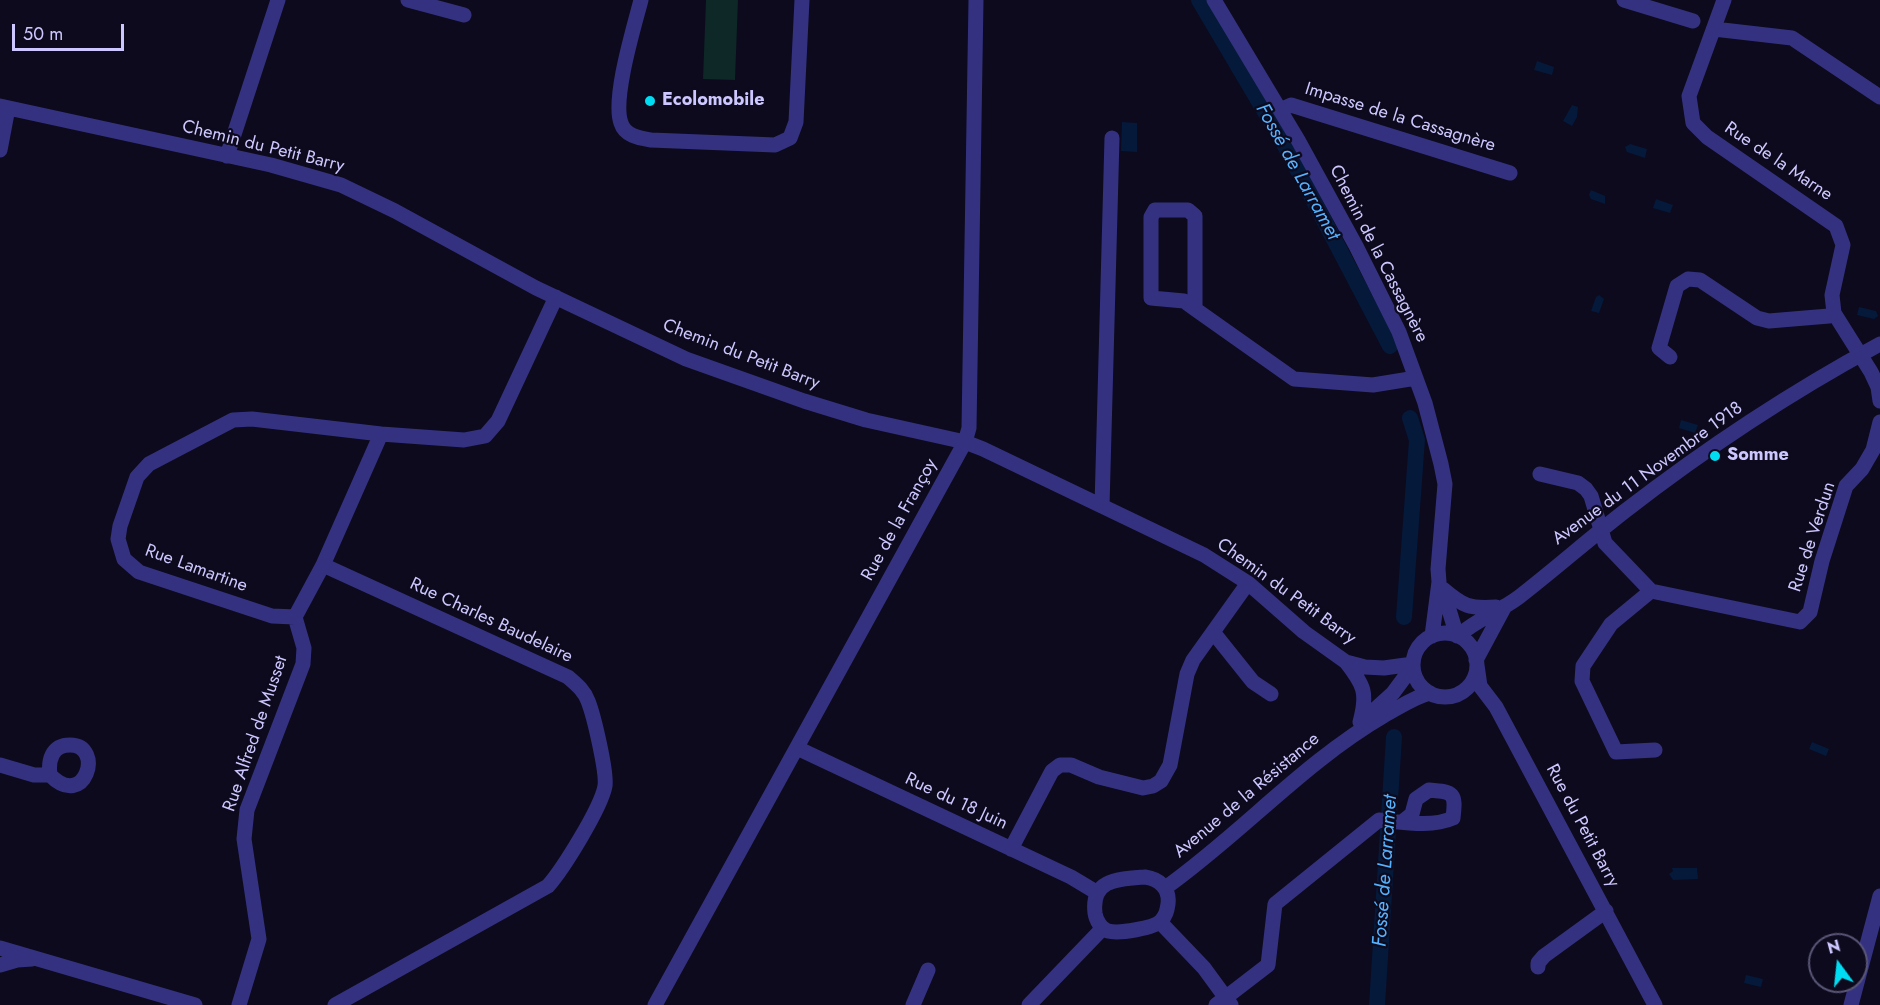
<!DOCTYPE html>
<html>
<head>
<meta charset="utf-8">
<style>
  body { margin:0 }
  #map { position:relative; width:1880px; height:1005px; overflow:hidden; background:#0d0a1d; font-family:Jost,sans-serif }
  canvas { display:block }
  .north { position:absolute; left:1808px; top:933px; width:60px; height:60px; box-sizing:border-box; background:#0d0a1d; border:2px solid #595677; border-radius:50%; rotate:345deg; font-size:16px; font-weight:700; line-height:24px; text-align:center; color:#ccc7ff }
  .north::after { content:''; display:block; margin:auto; width:21px; height:27px; background:#00dcf2; clip-path:polygon(50% 0,100% 100%,50% 72%,0 100%) }
  .scale { position:absolute; left:12px; top:24px; width:112px; height:27px; box-sizing:border-box; border:3px solid #ccc7ff; border-top:0; padding-left:8px; font-size:18px; line-height:21px; white-space:nowrap; color:#ccc7ff; -webkit-text-stroke:4px #0d0a1d; paint-order:stroke }
</style>
</head>
<body>
<div id="map">
<canvas width="1880" height="1005"></canvas>
<div class="north">N</div>
<div class="scale">50 m</div>
</div>
<script>
const c = document.querySelector('canvas').getContext('2d');
c.lineJoin = 'round';
function fillPath(path, color) { c.fillStyle = color; c.fill(path, 'evenodd'); }
function stroke(path, color, width, dash) { c.strokeStyle = color; c.lineWidth = width; c.lineCap = dash ? 'butt' : 'round'; c.setLineDash(dash || []); c.stroke(path); }
function label(font, color, halo, rows, align = 'center') {
  c.font = font + ' Jost,sans-serif'; c.lineWidth = 4.5; c.setLineDash([]); c.textBaseline = 'middle'; c.strokeStyle = halo; c.fillStyle = color; for (const [text, x, y, turn = 0] of rows) {
    c.save(); c.translate(x, y); c.rotate((+turn || 0) * Math.PI / 180); c.textAlign = isNaN(turn) ? turn : align; if (halo) c.strokeText(text, 0, 0); c.fillText(text, 0, 0); c.restore();
  }
}
fillPath(new Path2D(`
  M 706,0 L 738,0 L 735,80 L 703,79 Z`), '#0d2826');
fillPath(new Path2D(`
  M 1537,61 L 1554,67 L 1552,75 L 1534,70 Z
  M 1572,105 L 1578,107 L 1577,117 L 1572,126 L 1563,121 Z
  M 1122,122 L 1137,123 L 1137,152 L 1121,151 Z
  M 1630,144 L 1647,149 L 1645,158 L 1627,152 L 1625,147 Z
  M 1591,190 L 1605,196 L 1605,204 L 1591,199 L 1589,195 Z
  M 1656,199 L 1673,205 L 1670,213 L 1653,208 Z
  M 1599,295 L 1604,299 L 1599,313 L 1591,311 L 1596,297 Z
  M 1859,307 L 1876,311 L 1878,316 L 1874,319 L 1857,315 Z
  M 1681,420 L 1698,425 L 1695,433 L 1679,428 Z
  M 1812,742 L 1829,749 L 1826,756 L 1809,749 Z
  M 1672,868 L 1697,868 L 1698,879 L 1673,880 L 1669,874 L 1673,871 Z
  M 1746,975 L 1763,979 L 1761,987 L 1744,983 Z`), '#05193b');
stroke(new Path2D(`
  M 1199,0 L 1284,144 L 1390,346
  M 1404,617 L 1417,440 L 1410,418
  M 1377,1005 L 1394,737`), '#05193b', 16);
stroke(new Path2D(`
  M 408,0 L 464,15
  M 641,0 C 634,27 612,99 621,123 C 625,136 639,138 651,140 L 775,145 L 790,138 L 796,122 L 802,0
  M 1214,0 L 1298,140 L 1356,246 L 1399,332 L 1425,403 L 1441,464 L 1445,484 L 1438,569 L 1439,582 L 1432,636
  M 1624,0 L 1693,21
  M 1724,0 L 1689,96 L 1693,123 L 1707,137 L 1836,226 L 1843,245 L 1832,295 L 1834,313 L 1871,372 L 1878,387 L 1880,401
  M 1714,29 L 1792,38 L 1880,97
  M 0,106 L 271,165 L 341,185 L 395,211 L 536,288 L 686,359 L 804,401 L 866,420 L 965,442 L 983,449 L 1204,555 L 1248,583 L 1304,632 L 1346,662 L 1365,667 L 1384,668 L 1413,664
  M 1280,110 L 1291,105 L 1510,173
  M 0,150 L 8,108
  M 227,156 L 278,0
  M 1195,309 L 1195,216 L 1188,210 L 1155,210 L 1151,217 L 1151,298 L 1184,301 L 1195,309 L 1294,379 L 1373,385 L 1416,378
  M 1670,357 L 1659,348 L 1677,286 L 1688,279 L 1700,280 L 1757,318 L 1769,321 L 1829,316 L 1834,313
  M 1540,474 L 1578,483 L 1586,489 L 1591,496 L 1605,543 L 1651,591 L 1611,624 L 1583,666 L 1582,681 L 1616,752 L 1655,750
  M 1102,506 L 1112,138
  M 323,565 L 568,677 C 576,684 584,690 588,701 C 594,716 607,772 605,786 C 601,808 563,869 548,886 L 335,1005
  M 1443,589 C 1463,606 1469,609 1496,607
  M 1443,590 L 1457,636
  M 1651,591 L 1800,622 L 1810,612 L 1822,561 L 1846,486 L 1862,469 L 1873,450 L 1880,422
  M 295,617 L 272,616 L 139,572 L 124,559 L 118,539 L 120,526 L 137,477 L 149,464 L 233,420 L 252,419 L 381,434
  M 295,617 L 323,565 L 381,434 L 464,440 L 485,436 L 498,421 L 556,297
  M 1213,632 L 1253,682 L 1271,694
  M1413 665a32 32 0 1 1 64 0a32 32 0 1 1-64 0Z
  M 1458,636 C 1477,619 1499,612 1519,597 C 1555,569 1589,539 1625,511 C 1705,449 1791,392 1880,344
  M 1476,660 L 1505,606
  M 1346,662 C 1364,685 1368,693 1360,722
  M 1477,665 L 1480,686 L 1496,707 L 1655,1005
  M 1361,722 L 1393,693 L 1413,666
  M 797,748 L 1071,877 L 1096,892
  M 0,765 L 34,775 L 50,775 C 85,811 105,745 70,745 C 52,745 48,760 50,775
  M 1011,849 L 1052,771 L 1060,765 L 1071,765 L 1099,777 L 1143,788 L 1153,786 L 1161,781 L 1170,765 L 1187,674 L 1193,660 L 1248,583
  M 1145,877 C 1159,879 1170,888 1168,904 C 1167,911 1166,915 1161,921 C 1154,928 1119,934 1108,931 C 1101,929 1096,920 1095,913 C 1091,879 1118,879 1145,877 Z
  M 1165,888 C 1241,834 1304,762 1385,715 C 1400,707 1414,697 1430,693
  M 1160,922 L 1204,968 L 1231,1005
  M 0,948 L 195,1005
  M 0,965 L 17,960 L 32,959
  M 1538,967 L 1538,963 L 1544,956 L 1606,911
  M 239,1005 L 259,939 L 244,839 L 247,810 L 303,664 L 304,648 L 295,617
  M 655,1005 L 965,442 L 969,428 L 976,0
  M 913,1005 L 928,970
  M 1029,1005 L 1103,928
  M 1216,1005 L 1268,965 L 1275,904 L 1379,820 C 1402,822 1431,828 1453,818 C 1456,793 1454,792 1429,790 L 1416,799 L 1412,814 L 1402,822
  M 1851,1005 L 1880,896`), '#343280', 15);
for (const [x, y, r, color] of [
  [650,101,6,"#00dcf2"],
  [1715,456,6,"#00dcf2"]
]) { const dot = new Path2D(); dot.arc(x, y, r, 0, 2 * Math.PI); c.fillStyle = color; c.fill(dot); stroke(dot, '#0d0a1d', 2); }
label('bold 18px', '#ccc7ff', '#0d0a1d', [
  ["Ecolomobile",662,101],
  ["Somme",1727,456]
], 'left');
label('18px', '#ccc7ff', '#0d0a1d', [
  ["Impasse de la Cassagnère",1400,118,17],
  ["Chemin du Petit Barry",263,147,14],
  ["Rue de la Marne",1778,162,34],
  ["Chemin de la Cassagnère",1378,254,63],
  ["Chemin du Petit Barry",741,355,21],
  ["Avenue du 11 Novembre 1918",1648,474,-36],
  ["Rue de la Françoy",900,520,-61],
  ["Rue de Verdun",1813,537,-72],
  ["Rue Lamartine",196,569,20],
  ["Chemin du Petit Barry",1286,592,36],
  ["Rue Charles Baudelaire",491,621,25],
  ["Rue Alfred de Musset",256,734,-71],
  ["Avenue de la Résistance",1247,796,-40],
  ["Rue du 18 Juin",956,802,25],
  ["Rue du Petit Barry",1582,826,62]
]);
label('italic 20px', '#55b2ff', '#0d0a1d', [
  ["Fossé de Larramet",1297,172,61],
  ["Fossé de Larramet",1386,871,-86]
]);
</script>
</body>
</html>
